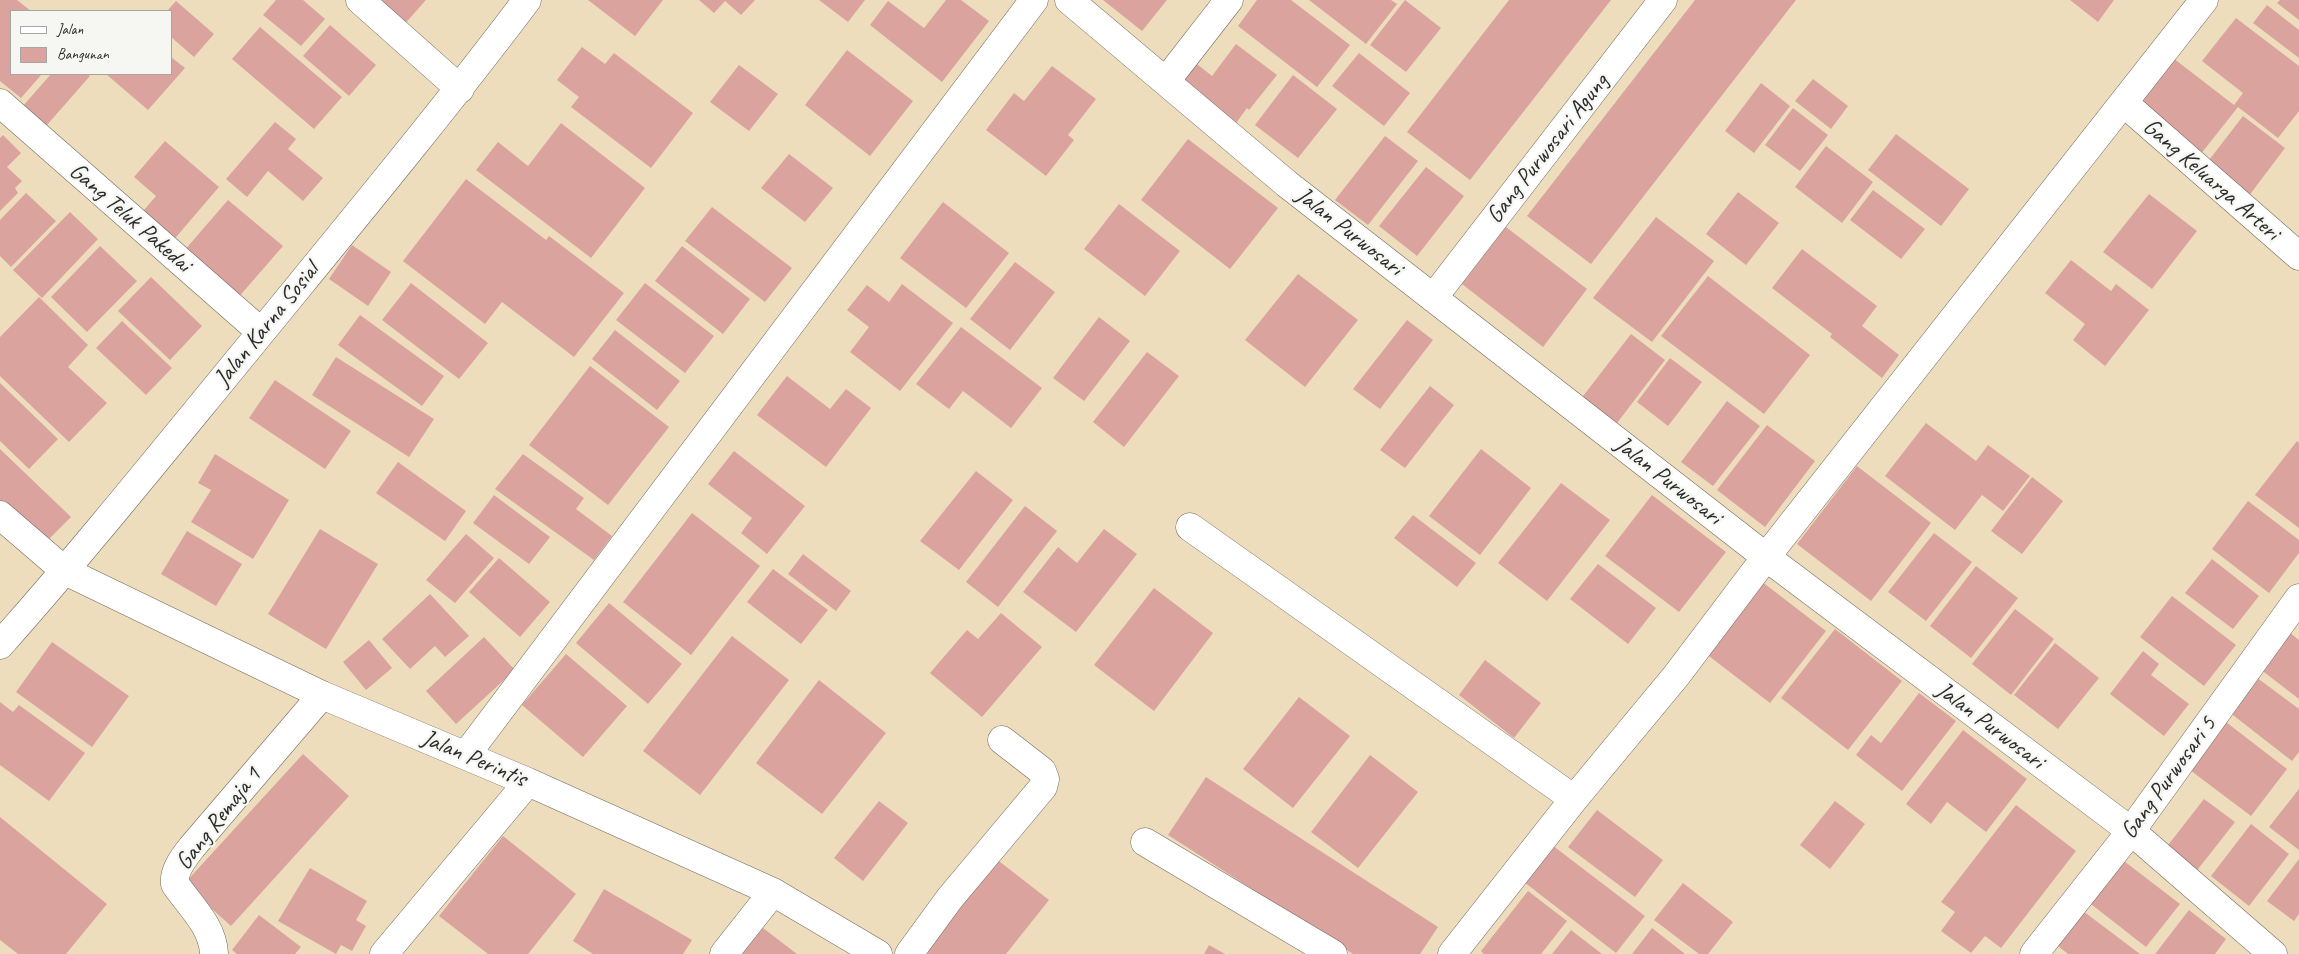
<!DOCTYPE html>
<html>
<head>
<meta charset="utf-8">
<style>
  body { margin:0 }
  #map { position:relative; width:2299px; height:954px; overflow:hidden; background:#eeddbc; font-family:Caveat,sans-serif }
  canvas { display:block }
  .legend { position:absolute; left:10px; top:10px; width:162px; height:65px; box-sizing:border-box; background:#f6f6f2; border:1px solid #a5a5a2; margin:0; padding:6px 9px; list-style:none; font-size:15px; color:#2b2b2b }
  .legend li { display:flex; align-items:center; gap:10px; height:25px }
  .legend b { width:25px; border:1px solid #a5a5a2 }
</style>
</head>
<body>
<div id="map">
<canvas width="2299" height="954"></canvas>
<ul class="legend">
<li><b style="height:6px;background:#fff"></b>Jalan</li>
<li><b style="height:14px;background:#dba39e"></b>Bangunan</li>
</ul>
</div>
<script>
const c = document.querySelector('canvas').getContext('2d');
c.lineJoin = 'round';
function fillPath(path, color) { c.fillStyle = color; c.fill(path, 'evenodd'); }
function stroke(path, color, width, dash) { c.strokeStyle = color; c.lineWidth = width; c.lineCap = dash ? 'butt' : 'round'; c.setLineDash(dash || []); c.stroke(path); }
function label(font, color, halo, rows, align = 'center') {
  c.font = font + ' Caveat,sans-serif'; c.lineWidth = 4.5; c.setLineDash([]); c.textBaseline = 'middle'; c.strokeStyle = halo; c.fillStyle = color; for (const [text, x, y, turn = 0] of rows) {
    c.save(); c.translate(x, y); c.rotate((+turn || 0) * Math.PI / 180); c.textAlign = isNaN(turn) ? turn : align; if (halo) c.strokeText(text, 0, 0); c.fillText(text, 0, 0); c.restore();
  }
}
fillPath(new Path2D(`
  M 0,0 L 17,0 L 31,11 L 11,11 L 11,74 L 42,74 L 21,98 L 0,81 Z
  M 276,0 L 303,0 L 325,19 L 301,46 L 263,15 Z
  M 370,0 L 426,0 L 402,27 Z
  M 588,0 L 663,0 L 635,36 Z
  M 699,0 L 755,0 L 741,15 L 725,1 L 714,13 Z
  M 819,0 L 865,0 L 848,22 Z
  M 946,0 L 961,0 L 989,21 L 942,82 L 870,25 L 888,1 L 924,28 Z
  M 1103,0 L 1167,0 L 1142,31 Z
  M 1257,0 L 1291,0 L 1350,45 L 1317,87 L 1238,26 Z
  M 1309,0 L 1391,0 L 1397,4 L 1366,44 Z
  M 1405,0 L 1441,28 L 1406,72 L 1370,45 Z
  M 1509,0 L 1611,0 L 1470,180 L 1407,132 Z
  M 1695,0 L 1796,0 L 1591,264 L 1527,216 Z
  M 2070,0 L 2114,0 L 2098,22 Z
  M 2280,0 L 2299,0 L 2299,20 L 2277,3 Z
  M 176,1 L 214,34 L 194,57 L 171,37 L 171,11 L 167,11 Z
  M 2267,5 L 2299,30 L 2299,58 L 2253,23 Z
  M 2236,18 L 2299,66 L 2299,111 L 2278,138 L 2238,107 L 2200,155 L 2136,106 L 2173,58 L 2234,105 L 2243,93 L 2202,61 Z
  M 330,25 L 376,65 L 349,96 L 303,56 Z
  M 260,27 L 342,97 L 314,129 L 232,59 Z
  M 1236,44 L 1277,75 L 1249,110 L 1247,108 L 1234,126 L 1180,85 L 1197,64 L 1212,76 Z
  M 582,47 L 605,64 L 614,53 L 693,113 L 651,168 L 571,107 L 579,97 L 557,80 Z
  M 847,50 L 913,101 L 870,156 L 805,105 Z
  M 1359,53 L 1410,93 L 1384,126 L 1332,86 Z
  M 171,57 L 185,68 L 148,110 L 106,74 L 171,74 Z
  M 739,65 L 778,94 L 749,131 L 710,102 Z
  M 1052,66 L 1096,99 L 1068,135 L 1074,140 L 1046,176 L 986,130 L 1014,93 L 1024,101 Z
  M 51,74 L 87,74 L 90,76 L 39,134 L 16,114 Z
  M 1293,75 L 1337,109 L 1298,158 L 1255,125 Z
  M 1813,79 L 1848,106 L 1831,129 L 1795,101 Z
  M 1761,83 L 1790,106 L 1754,153 L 1725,131 Z
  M 1793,108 L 1828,135 L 1800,171 L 1765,145 Z
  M 2243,116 L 2285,148 L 2248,197 L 2206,164 Z
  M 275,122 L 296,139 L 288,149 L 323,178 L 303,201 L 268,171 L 247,197 L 226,179 Z
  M 561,123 L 645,188 L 591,258 L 476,170 L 498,142 L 528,166 Z
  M 1896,134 L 1969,189 L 1941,226 L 1868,170 Z
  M 3,135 L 21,153 L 7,167 L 22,181 L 15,188 L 18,193 L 0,211 L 0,138 Z
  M 1385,136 L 1418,161 L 1368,225 L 1335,200 Z
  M 1188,139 L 1278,208 L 1230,269 L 1141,200 Z
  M 165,141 L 219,187 L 171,243 L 139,216 L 156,196 L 134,177 Z
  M 1826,146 L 1873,182 L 1842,223 L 1795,187 Z
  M 789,154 L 833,188 L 805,222 L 761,188 Z
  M 1426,167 L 1464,196 L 1417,256 L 1379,226 Z
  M 466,179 L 546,240 L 549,236 L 624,293 L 574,357 L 502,302 L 485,324 L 403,261 Z
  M 1873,190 L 1925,229 L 1901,259 L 1850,220 Z
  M 1738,192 L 1779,223 L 1746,265 L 1706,234 Z
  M 26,193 L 56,221 L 11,267 L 0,256 L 0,220 Z
  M 2149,194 L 2197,231 L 2152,289 L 2103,252 Z
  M 228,200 L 283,246 L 237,299 L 183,252 Z
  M 943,202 L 1009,253 L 966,308 L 900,258 Z
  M 1119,204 L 1180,251 L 1145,296 L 1084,249 Z
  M 712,207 L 792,268 L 765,302 L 685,241 Z
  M 70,212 L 98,239 L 42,298 L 13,270 Z
  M 1656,217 L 1714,261 L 1652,342 L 1593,298 Z
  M 1506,227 L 1587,289 L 1543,347 L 1462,284 Z
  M 352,245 L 391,272 L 368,306 L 329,279 Z
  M 100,246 L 137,281 L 87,332 L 51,297 Z
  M 682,246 L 750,299 L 723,334 L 655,281 Z
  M 1802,249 L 1877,306 L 1862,326 L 1899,355 L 1882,378 L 1830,337 L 1832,334 L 1772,288 Z
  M 2071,260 L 2111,291 L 2116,284 L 2149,310 L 2105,366 L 2073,340 L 2085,324 L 2045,293 Z
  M 1015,262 L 1055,292 L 1010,350 L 970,319 Z
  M 1298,274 L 1358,320 L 1305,387 L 1245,340 Z
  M 1708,276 L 1810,355 L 1764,414 L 1661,336 Z
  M 151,277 L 202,326 L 170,360 L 118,311 Z
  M 411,283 L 488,343 L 459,379 L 382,320 Z
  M 645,283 L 714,336 L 685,373 L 616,320 Z
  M 902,284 L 953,323 L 900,391 L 850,352 L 869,327 L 847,310 L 867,285 L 889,302 Z
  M 39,297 L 88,345 L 68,367 L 107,403 L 69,442 L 0,376 L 0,337 Z
  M 360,315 L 444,376 L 422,406 L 338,345 Z
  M 1099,317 L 1130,341 L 1084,401 L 1053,378 Z
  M 1407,320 L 1433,340 L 1380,409 L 1353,389 Z
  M 122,321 L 172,368 L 146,395 L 96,348 Z
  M 961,327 L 1042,388 L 1011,428 L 963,391 L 949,409 L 916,384 Z
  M 615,330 L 680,381 L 657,410 L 592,359 Z
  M 1631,334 L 1665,360 L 1614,427 L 1580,400 Z
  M 1147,352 L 1179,376 L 1124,447 L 1093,422 Z
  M 336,357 L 434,419 L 409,457 L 312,395 Z
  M 1670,358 L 1702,382 L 1668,426 L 1637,402 Z
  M 590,366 L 669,427 L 608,505 L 529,445 Z
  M 787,376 L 830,409 L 846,389 L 871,408 L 826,467 L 757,415 Z
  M 275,380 L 351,431 L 325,469 L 249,418 Z
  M 0,383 L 58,439 L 29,469 L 0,441 Z
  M 1430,386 L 1454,405 L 1405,468 L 1380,450 Z
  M 1727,401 L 1760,426 L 1713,486 L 1681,462 Z
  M 1926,423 L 1976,461 L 1988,445 L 2030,476 L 2003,511 L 1982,495 L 1955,530 L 1885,476 Z
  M 1767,425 L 1815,461 L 1765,527 L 1717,490 Z
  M 2297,441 L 2299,443 L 2299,528 L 2255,495 Z
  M 0,449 L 71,517 L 41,547 L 0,508 Z
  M 1481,449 L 1531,488 L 1480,555 L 1429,516 Z
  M 734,451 L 805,506 L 767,554 L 741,533 L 752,518 L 708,484 Z
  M 215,454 L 289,500 L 253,559 L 191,522 L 211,490 L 198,483 Z
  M 523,454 L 584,498 L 576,509 L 612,536 L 594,560 L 495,489 Z
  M 398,462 L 466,511 L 445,541 L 376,493 Z
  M 1857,466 L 1931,523 L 1871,601 L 1797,544 Z
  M 976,471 L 1013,500 L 959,570 L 920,541 Z
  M 2032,477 L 2063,501 L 2022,554 L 1991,531 Z
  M 1561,483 L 1610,520 L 1547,601 L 1498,563 Z
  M 494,495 L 550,537 L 529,564 L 473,523 Z
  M 1652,495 L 1726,552 L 1679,612 L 1605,556 Z
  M 2248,501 L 2299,540 L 2299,553 L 2269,593 L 2212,549 Z
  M 1025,506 L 1057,531 L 998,607 L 966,582 Z
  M 692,513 L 760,566 L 691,655 L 623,602 Z
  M 1413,515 L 1476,563 L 1457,587 L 1394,538 Z
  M 320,529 L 378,564 L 326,649 L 268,614 Z
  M 1104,529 L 1137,554 L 1076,632 L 1023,592 L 1058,547 L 1077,563 Z
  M 187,531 L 242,564 L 216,606 L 161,574 Z
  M 1934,533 L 1972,562 L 1926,621 L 1888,592 Z
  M 466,534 L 494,558 L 455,603 L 426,580 Z
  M 803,554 L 851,591 L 836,611 L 788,574 Z
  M 499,558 L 550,602 L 520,637 L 469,592 Z
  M 2212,559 L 2259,596 L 2233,629 L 2185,593 Z
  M 1598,564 L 1656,608 L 1628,644 L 1570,599 Z
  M 1976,566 L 2018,598 L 1971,658 L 1930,626 Z
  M 773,569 L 828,610 L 801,644 L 747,602 Z
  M 1761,581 L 1826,631 L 1770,703 L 1705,653 Z
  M 1154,588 L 1213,633 L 1154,711 L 1094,665 Z
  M 430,594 L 469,636 L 445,657 L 435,646 L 410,669 L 382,639 Z
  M 2172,596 L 2236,645 L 2204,686 L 2140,637 Z
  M 609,603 L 682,664 L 648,704 L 576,643 Z
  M 2015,609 L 2054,639 L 2011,695 L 1972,664 Z
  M 1001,613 L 1042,647 L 982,717 L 930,673 L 967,630 L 978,639 Z
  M 1835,629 L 1902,681 L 1848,750 L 1781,698 Z
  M 2289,632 L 2299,640 L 2299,699 L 2260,669 Z
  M 732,636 L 789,680 L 700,795 L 643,751 Z
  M 484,637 L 515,670 L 456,724 L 426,691 Z
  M 369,640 L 392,668 L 366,690 L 343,662 Z
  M 52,642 L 129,696 L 92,747 L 16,692 Z
  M 2055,643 L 2099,678 L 2058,729 L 2014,695 Z
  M 2143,651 L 2159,664 L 2151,675 L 2189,704 L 2164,736 L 2110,694 Z
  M 566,654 L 627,706 L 583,757 L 522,705 Z
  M 1485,660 L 1541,703 L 1514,738 L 1459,695 Z
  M 2256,677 L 2299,709 L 2299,752 L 2292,761 L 2229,712 Z
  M 819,680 L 886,733 L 822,814 L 756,763 Z
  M 1919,693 L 1956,721 L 1902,791 L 1856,755 L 1871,735 L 1881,743 Z
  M 1299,697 L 1350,736 L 1293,808 L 1243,769 Z
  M 0,702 L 13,712 L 19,705 L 85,753 L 49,801 L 0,765 Z
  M 2222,719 L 2287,769 L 2251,816 L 2186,767 Z
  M 1963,730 L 2027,779 L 1986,832 L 1947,802 L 1931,824 L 1906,804 Z
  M 303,754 L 349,796 L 231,926 L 184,884 Z
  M 1370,755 L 1418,792 L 1358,868 L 1311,832 Z
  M 1206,777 L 1438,927 L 1420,954 L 1353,954 L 1168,835 Z
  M 2299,789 L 2299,850 L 2269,827 Z
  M 2204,799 L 2235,822 L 2195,873 L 2165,849 Z
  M 879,801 L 908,823 L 863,881 L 834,858 Z
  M 1835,801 L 1865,824 L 1830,869 L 1800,845 Z
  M 2016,805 L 2076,851 L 2001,948 L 1985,936 L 1971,953 L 1941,931 L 1955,912 L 1941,902 Z
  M 1597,810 L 1663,860 L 1635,897 L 1568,847 Z
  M 0,817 L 107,904 L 66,954 L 18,954 L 0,940 Z
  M 2251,824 L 2289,854 L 2249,906 L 2211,876 Z
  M 503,836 L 576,894 L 528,954 L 488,954 L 439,916 Z
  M 1552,845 L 1645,916 L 1616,953 L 1524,882 Z
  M 995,858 L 1049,900 L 1006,954 L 920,954 Z
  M 2120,858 L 2180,904 L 2146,947 L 2087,901 Z
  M 2299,859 L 2299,914 L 2294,921 L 2267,901 Z
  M 310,868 L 367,901 L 356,920 L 366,926 L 352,951 L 341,945 L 336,954 L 278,921 Z
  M 1683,883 L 1733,922 L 1708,954 L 1699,954 L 1654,920 Z
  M 604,889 L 692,940 L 683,954 L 593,954 L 573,941 Z
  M 1528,891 L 1567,921 L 1541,954 L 1484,954 L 1481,951 Z
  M 2079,908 L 2140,954 L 2068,954 L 2053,942 Z
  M 2189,910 L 2226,939 L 2215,954 L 2155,954 Z
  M 259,915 L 301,947 L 295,954 L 237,954 L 232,950 Z
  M 763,928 L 797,954 L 742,954 Z
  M 1652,928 L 1685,954 L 1632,954 Z
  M 1571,930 L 1602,954 L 1552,954 Z
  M 1209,945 L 1225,954 L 1204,954 Z`), '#dba39e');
const minor = new Path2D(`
  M 360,0 L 460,89
  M 1069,0 L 1287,184 L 1766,557 L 2131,831 L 2273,954
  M 1166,81 L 1229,0
  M 0,103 L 261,332
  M 2124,103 L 2299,256
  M 1433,298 L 1663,0
  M 0,515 L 65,571 L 322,695 L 528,782 L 773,892 L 878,954
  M 1190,527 L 1574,799
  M 0,645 C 86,548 167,447 250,346 C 343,232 438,118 527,0
  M 466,755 L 1034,0
  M 1145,842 L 1333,954
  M 214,954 C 213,926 190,906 175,884 C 173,871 184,857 192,847 L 322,695
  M 384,954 L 528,782
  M 724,954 L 773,892
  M 909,954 L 950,898 L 1043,787 L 1045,779 L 1042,771 L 1002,740
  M 1452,954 L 1574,799 L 1676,676 L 1766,557 L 2204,0
  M 2034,954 L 2131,831 L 2299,598`);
stroke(minor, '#6f695e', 29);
stroke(minor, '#fff', 28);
label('24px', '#2b2b2b', '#f6f6f2', [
  ["Gang Purwosari Agung",1548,149,-52],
  ["Gang Keluarga Arteri",2211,180,41],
  ["Gang Teluk Pakedai",130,218,41],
  ["Jalan Purwosari",1349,232,38],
  ["Jalan Karna Sosial",267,325,-51],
  ["Jalan Purwosari",1668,481,38],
  ["Jalan Purwosari",1990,726,37],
  ["Jalan Perintis",474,759,23],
  ["Gang Purwosari 5",2169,778,-54],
  ["Gang Remaja 1",219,819,-52]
]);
</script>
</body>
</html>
